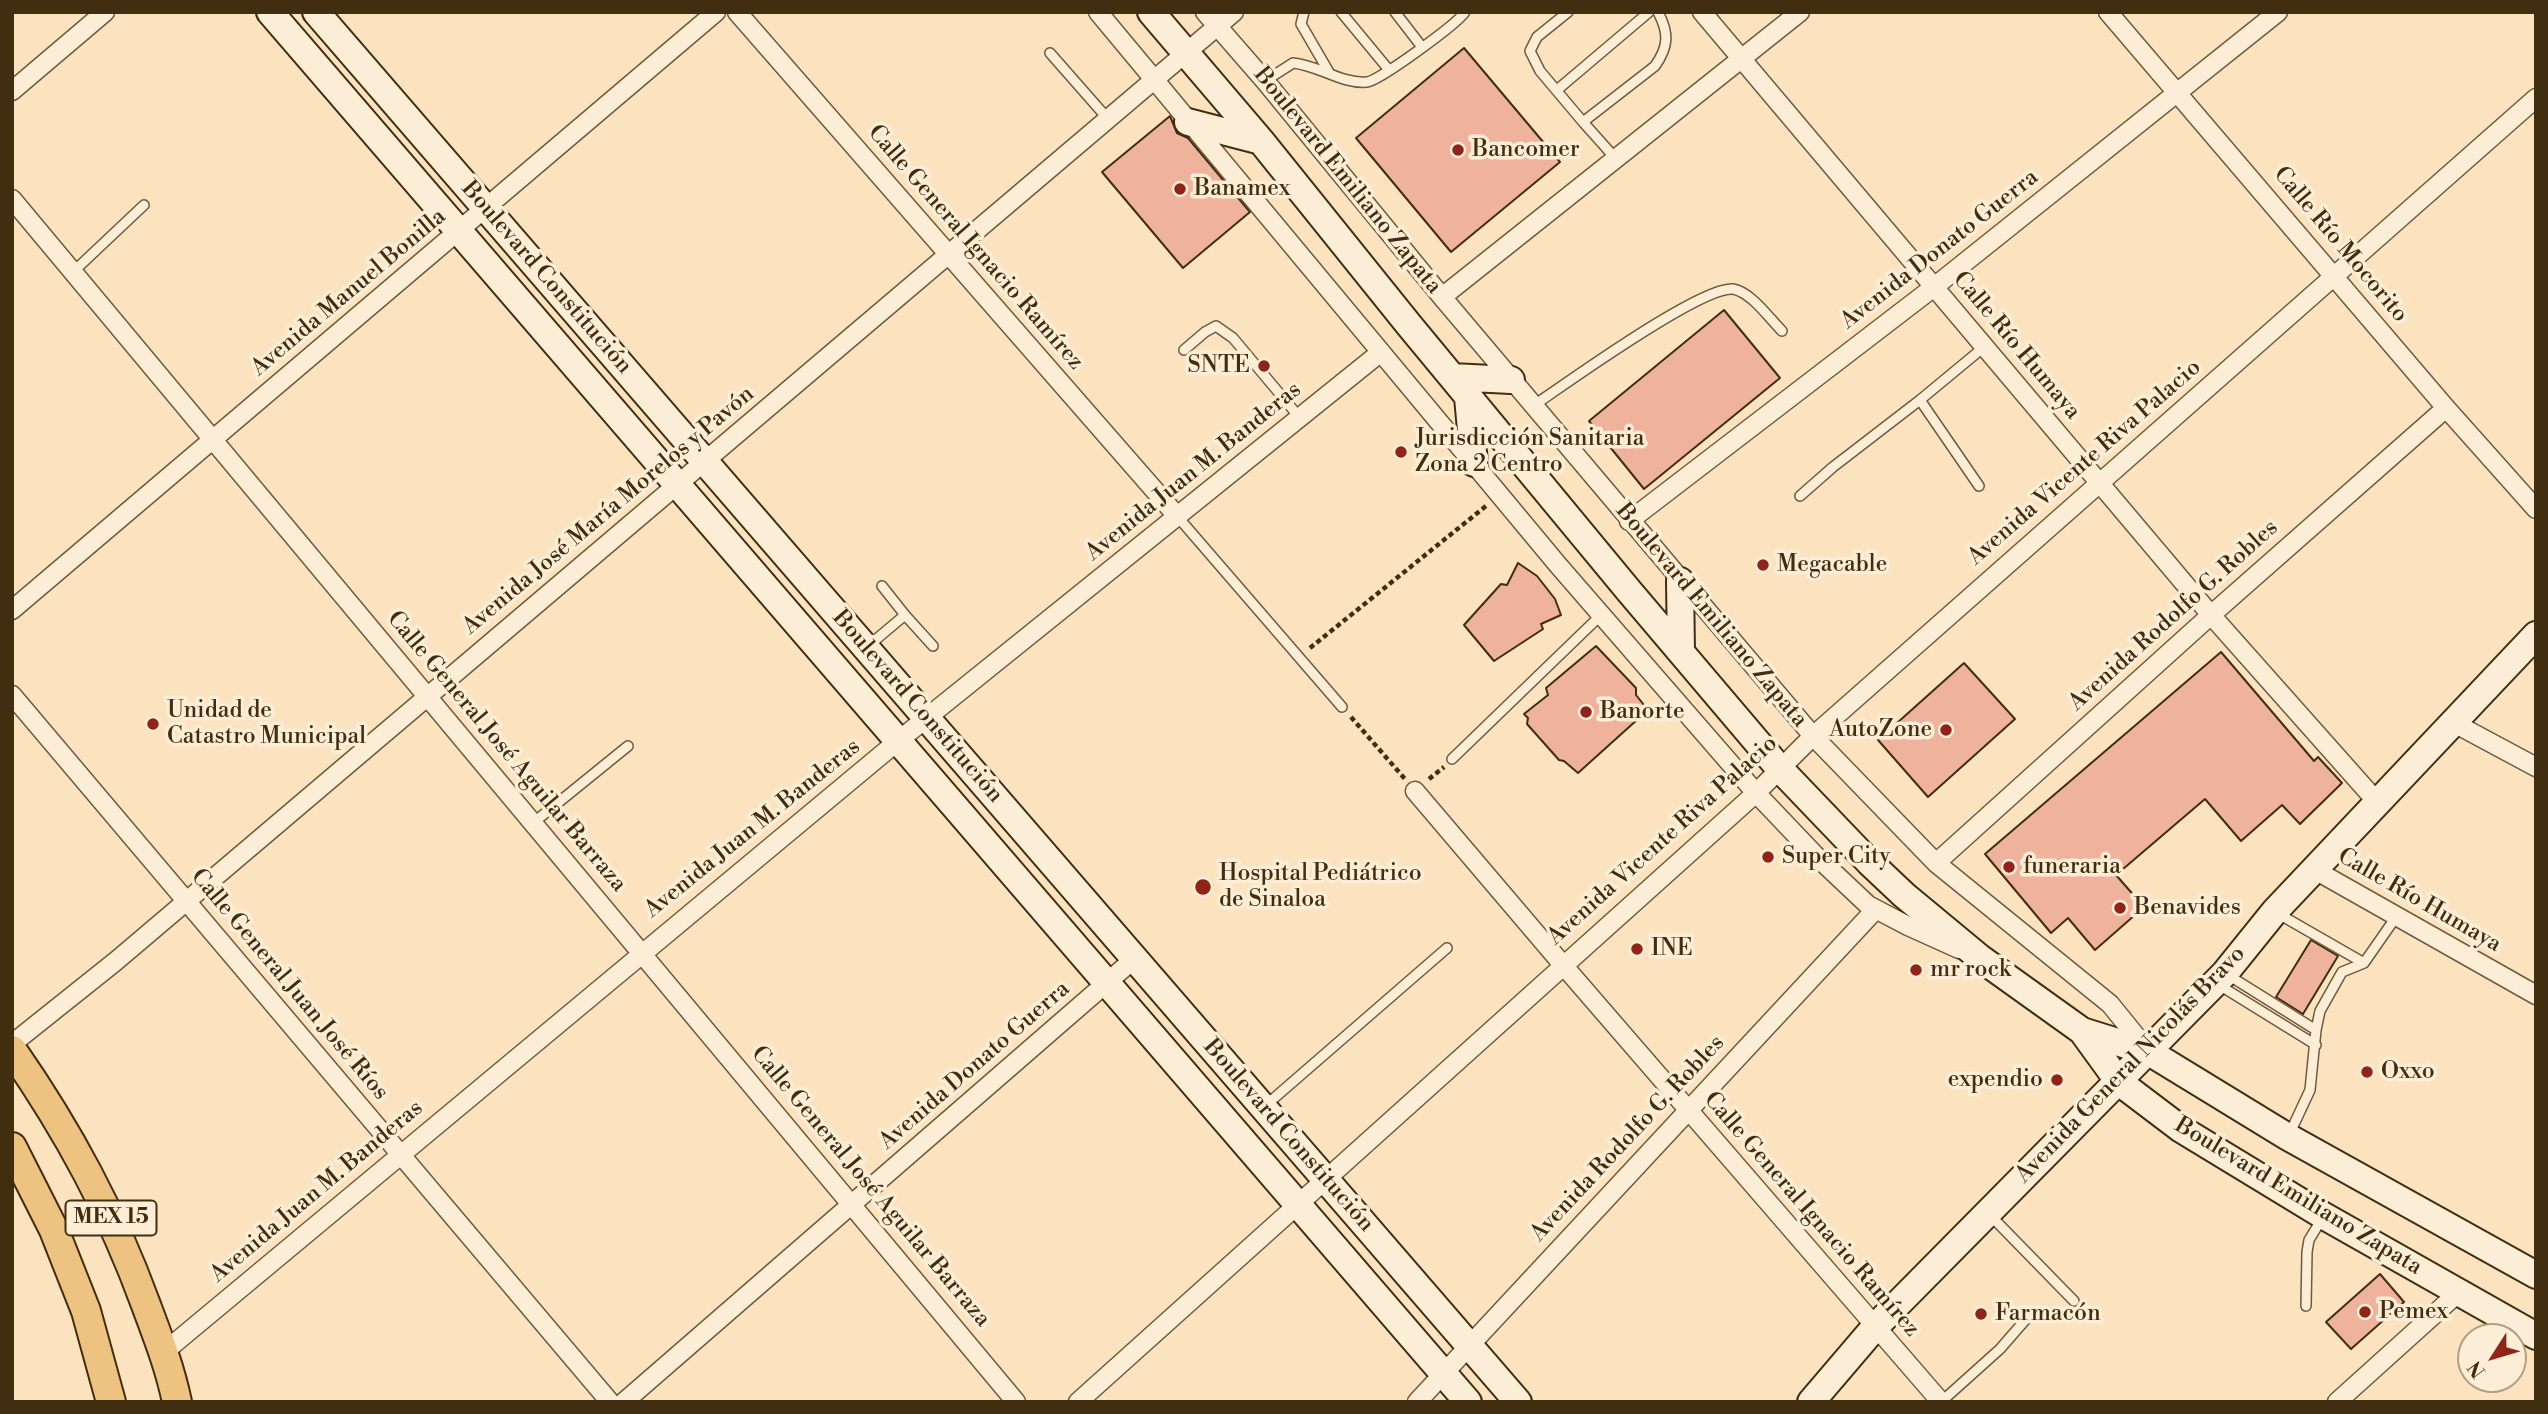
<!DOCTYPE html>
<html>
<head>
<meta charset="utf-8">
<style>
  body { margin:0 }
  #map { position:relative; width:2548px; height:1414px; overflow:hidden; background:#fbe3c0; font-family:"Libre Bodoni",serif }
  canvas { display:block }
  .frame { position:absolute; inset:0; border:14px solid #412d0f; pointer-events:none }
  .north { position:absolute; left:2457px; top:1323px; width:70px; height:70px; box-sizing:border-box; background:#fcedd6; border:2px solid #b1a086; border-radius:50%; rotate:233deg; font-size:19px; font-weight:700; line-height:28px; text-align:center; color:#412d0f }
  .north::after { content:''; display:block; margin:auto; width:24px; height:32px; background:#8f2418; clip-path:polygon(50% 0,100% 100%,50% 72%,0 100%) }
</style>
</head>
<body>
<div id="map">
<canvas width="2548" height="1414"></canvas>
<div class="frame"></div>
<div class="north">N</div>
</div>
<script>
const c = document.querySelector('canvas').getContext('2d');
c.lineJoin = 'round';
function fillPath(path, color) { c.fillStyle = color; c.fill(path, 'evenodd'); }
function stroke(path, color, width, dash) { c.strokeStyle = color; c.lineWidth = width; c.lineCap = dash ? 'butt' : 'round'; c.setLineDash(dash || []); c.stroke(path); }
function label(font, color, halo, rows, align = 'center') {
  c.font = font + ' "Libre Bodoni",serif'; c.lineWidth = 7; c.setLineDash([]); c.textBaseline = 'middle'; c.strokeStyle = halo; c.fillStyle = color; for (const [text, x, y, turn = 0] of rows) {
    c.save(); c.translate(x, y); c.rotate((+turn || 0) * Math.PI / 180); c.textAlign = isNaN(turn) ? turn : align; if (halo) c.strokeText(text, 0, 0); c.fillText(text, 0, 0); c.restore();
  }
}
const building = new Path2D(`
  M 1464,48 L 1560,162 L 1451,252 L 1356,138 Z
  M 1170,116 L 1177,133 L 1188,138 L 1250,212 L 1183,268 L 1102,172 Z
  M 1724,310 L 1780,378 L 1644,489 L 1589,421 Z
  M 1518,563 L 1537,576 L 1555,599 L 1561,615 L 1541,624 L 1543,629 L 1494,661 L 1464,625 L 1501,584 L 1507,585 Z
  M 1596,646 L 1636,688 L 1636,695 L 1648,710 L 1578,773 L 1564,761 L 1559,760 L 1527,724 L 1528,718 L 1524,714 L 1548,695 L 1546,688 Z
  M 2221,652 L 2314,761 L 2318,757 L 2342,783 L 2300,824 L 2282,805 L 2241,841 L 2205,799 L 2116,875 L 2144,907 L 2095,950 L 2068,918 L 2051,933 L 1985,854 Z
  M 1964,663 L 2015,719 L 1928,797 L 1878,740 Z
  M 2311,940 L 2338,956 L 2303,1014 L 2276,997 Z
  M 2380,1274 L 2404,1302 L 2351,1349 L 2326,1322 Z`);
fillPath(building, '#efb39d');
stroke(building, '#412d0f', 2);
const lane = new Path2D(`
  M 1304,12 L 1301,24 L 1330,74
  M 1341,12 L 1389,70
  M 1395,12 L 1422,47
  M 1568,12 L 1537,37 L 1530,51 L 1540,71 L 1583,122
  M 1050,53 L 1108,119
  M 1265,81 L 1293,63 C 1318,65 1341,84 1367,82 C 1379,81 1457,24 1465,12
  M 1557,90 L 1649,12
  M 1616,159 L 1583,122 L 1655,66 C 1669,46 1669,33 1658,12
  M 73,272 L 144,205
  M 1184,350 L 1205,332 L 1216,326 L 1233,338 L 1300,418
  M 1533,406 C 1565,384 1701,286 1733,289 C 1751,292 1769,318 1782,331
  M 1979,486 L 1920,400 L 1984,347
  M 1800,496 L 1833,467 L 1920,400
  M 1177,516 L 1342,707
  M 905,615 L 933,646
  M 867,647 L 905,615 L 882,586
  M 1452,759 L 1601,615
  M 533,823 L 628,746
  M 2277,913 L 2364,963
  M 2228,975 L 2316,1030
  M 2219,985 L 2316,1045
  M 1265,1106 L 1447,948
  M 2289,1135 L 2310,1090 L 2316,1030 L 2320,1011 L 2342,972 L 2364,963 L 2396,917
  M 1989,1214 L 2074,1301
  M 2306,1306 L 2307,1252 L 2309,1240 L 2323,1217
  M 1941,1402 L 2000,1349 L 2027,1318`);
const street = new Path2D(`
  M 737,12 L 1177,516
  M 1098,12 L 1558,565 L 1756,793 L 1815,855 L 1868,905 L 1908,926 L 1959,949
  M 1205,12 L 1265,81 L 1442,297 L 1813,736 L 1936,863 L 2110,1004 L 2149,1052
  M 1702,12 L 2211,615 L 2378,803
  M 2108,12 L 2446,408 L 2536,509
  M 12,91 L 105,12
  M 12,199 L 1016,1402
  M 1442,297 L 1800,12
  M 1629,521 L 1934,287 L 2278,12
  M 12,610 L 716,12
  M 12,695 L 610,1402
  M 2454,723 L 2536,767
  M 1415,791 L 1563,965 L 1941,1402
  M 1936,863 L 2211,615 L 2446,408
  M 2315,870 L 2536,995
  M 12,1044 L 116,961 L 1234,12
  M 164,1352 L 898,741 L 1381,352
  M 624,1402 L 1134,959
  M 1078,1402 L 1756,793 L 1813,736 L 2536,98
  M 1417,1402 L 1875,910
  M 2337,1402 L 2459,1292`);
const secondary = new Path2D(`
  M 270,12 L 1468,1402
  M 316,12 L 1518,1402
  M 1151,12 L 1261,141 L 1409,325 L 1629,591 L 1780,769 L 1869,862 L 1904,895 L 1980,958 L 2082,1031 L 2119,1082 L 2181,1129 L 2324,1216 L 2536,1336
  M 1188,122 L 1261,141
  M 1452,377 L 1511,380
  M 1468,397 L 1474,463
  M 1680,581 L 1681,652
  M 2082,1031 L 2149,1052 L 2288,1137 L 2536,1275
  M 1811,1402 L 1875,1327 L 2225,973 L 2275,911 L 2536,635`);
const primary = new Path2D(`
  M 12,1050 C 69,1132 112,1212 146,1305 C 158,1337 170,1368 177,1402
  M 12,1147 L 54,1230 L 86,1311 L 111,1402`);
stroke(lane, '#705a3b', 12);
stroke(street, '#705a3b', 21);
stroke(secondary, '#412d0f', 30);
stroke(primary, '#412d0f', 32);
stroke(new Path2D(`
  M 1310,648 L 1486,506
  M 1351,717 L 1405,779
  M 1429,779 L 1444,767`), '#412d0f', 4.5, [5, 3.5]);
stroke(lane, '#fcedd6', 9);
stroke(street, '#fcedd6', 18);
stroke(secondary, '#fcedd6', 26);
stroke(primary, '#eec280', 28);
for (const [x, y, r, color] of [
  [1458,150,7,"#8f2418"],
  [1180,189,7,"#8f2418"],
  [1264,366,7,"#8f2418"],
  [1401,452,7,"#8f2418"],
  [1763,565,7,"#8f2418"],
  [1586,712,7,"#8f2418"],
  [153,724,7,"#8f2418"],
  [1946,730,7,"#8f2418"],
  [1768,857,7,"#8f2418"],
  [2009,867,7,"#8f2418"],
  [1203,887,9,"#8f2418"],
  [2120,908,7,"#8f2418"],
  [1637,949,7,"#8f2418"],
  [1916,970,7,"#8f2418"],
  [2367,1072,7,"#8f2418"],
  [2057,1080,7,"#8f2418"],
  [2365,1312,7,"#8f2418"],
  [1981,1314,7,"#8f2418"]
]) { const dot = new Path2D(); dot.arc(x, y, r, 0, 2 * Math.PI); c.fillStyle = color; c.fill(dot); stroke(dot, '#fcedd6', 2.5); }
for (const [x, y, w] of [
  [111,1218,91]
]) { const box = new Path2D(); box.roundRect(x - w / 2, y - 17.5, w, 35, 5); c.fillStyle = '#fcedd6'; c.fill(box); stroke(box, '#412d0f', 2); }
label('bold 21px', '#412d0f', null, [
  ["MEX 15",111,1218]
]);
label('23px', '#412d0f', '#fcedd6', [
  ["Bancomer",1472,150],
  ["Banamex",1194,189],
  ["SNTE",1250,366,"right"],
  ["Jurisdicción Sanitaria",1415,439],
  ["Zona 2 Centro",1415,465],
  ["Megacable",1777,565],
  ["Unidad de",167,711],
  ["Catastro Municipal",167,737],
  ["Banorte",1600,712],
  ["AutoZone",1932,730,"right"],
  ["Super City",1782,857],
  ["funeraria",2023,867],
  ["Hospital Pediátrico",1219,874],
  ["de Sinaloa",1219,900],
  ["Benavides",2134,908],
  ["INE",1651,949],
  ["mr rock",1930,970],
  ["Oxxo",2381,1072],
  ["expendio",2043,1080,"right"],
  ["Pemex",2379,1312],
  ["Farmacón",1995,1314]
], 'left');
label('23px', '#412d0f', '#fcedd6', [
  ["Boulevard Emiliano Zapata",1347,181,51],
  ["Calle Río Mocorito",2340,245,50],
  ["Calle General Ignacio Ramírez",975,248,49],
  ["Avenida Donato Guerra",1940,250,-38],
  ["Boulevard Constitución",546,278,49],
  ["Avenida Manuel Bonilla",349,293,-40],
  ["Calle Río Humaya",2016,346,50],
  ["Avenida Vicente Riva Palacio",2085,463,-41],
  ["Avenida Juan M. Banderas",1194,472,-39],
  ["Avenida José María Morelos y Pavón",609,511,-40],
  ["Boulevard Emiliano Zapata",1711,616,50],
  ["Avenida Rodolfo G. Robles",2174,616,-42],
  ["Boulevard Constitución",917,707,49],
  ["Calle General José Aguilar Barraza",506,752,50],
  ["Avenida Juan M. Banderas",753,829,-39],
  ["Avenida Vicente Riva Palacio",1663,841,-42],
  ["Calle Río Humaya",2419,901,30],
  ["Calle General Juan José Ríos",289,985,50],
  ["Avenida General Nicolás Bravo",2131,1065,-46],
  ["Avenida Donato Guerra",975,1066,-41],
  ["Boulevard Constitución",1288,1136,49],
  ["Avenida Rodolfo G. Robles",1628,1139,-47],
  ["Calle General José Aguilar Barraza",870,1187,50],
  ["Avenida Juan M. Banderas",317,1192,-40],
  ["Boulevard Emiliano Zapata",2298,1197,31],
  ["Calle General Ignacio Ramírez",1811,1215,49]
]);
</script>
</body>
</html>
